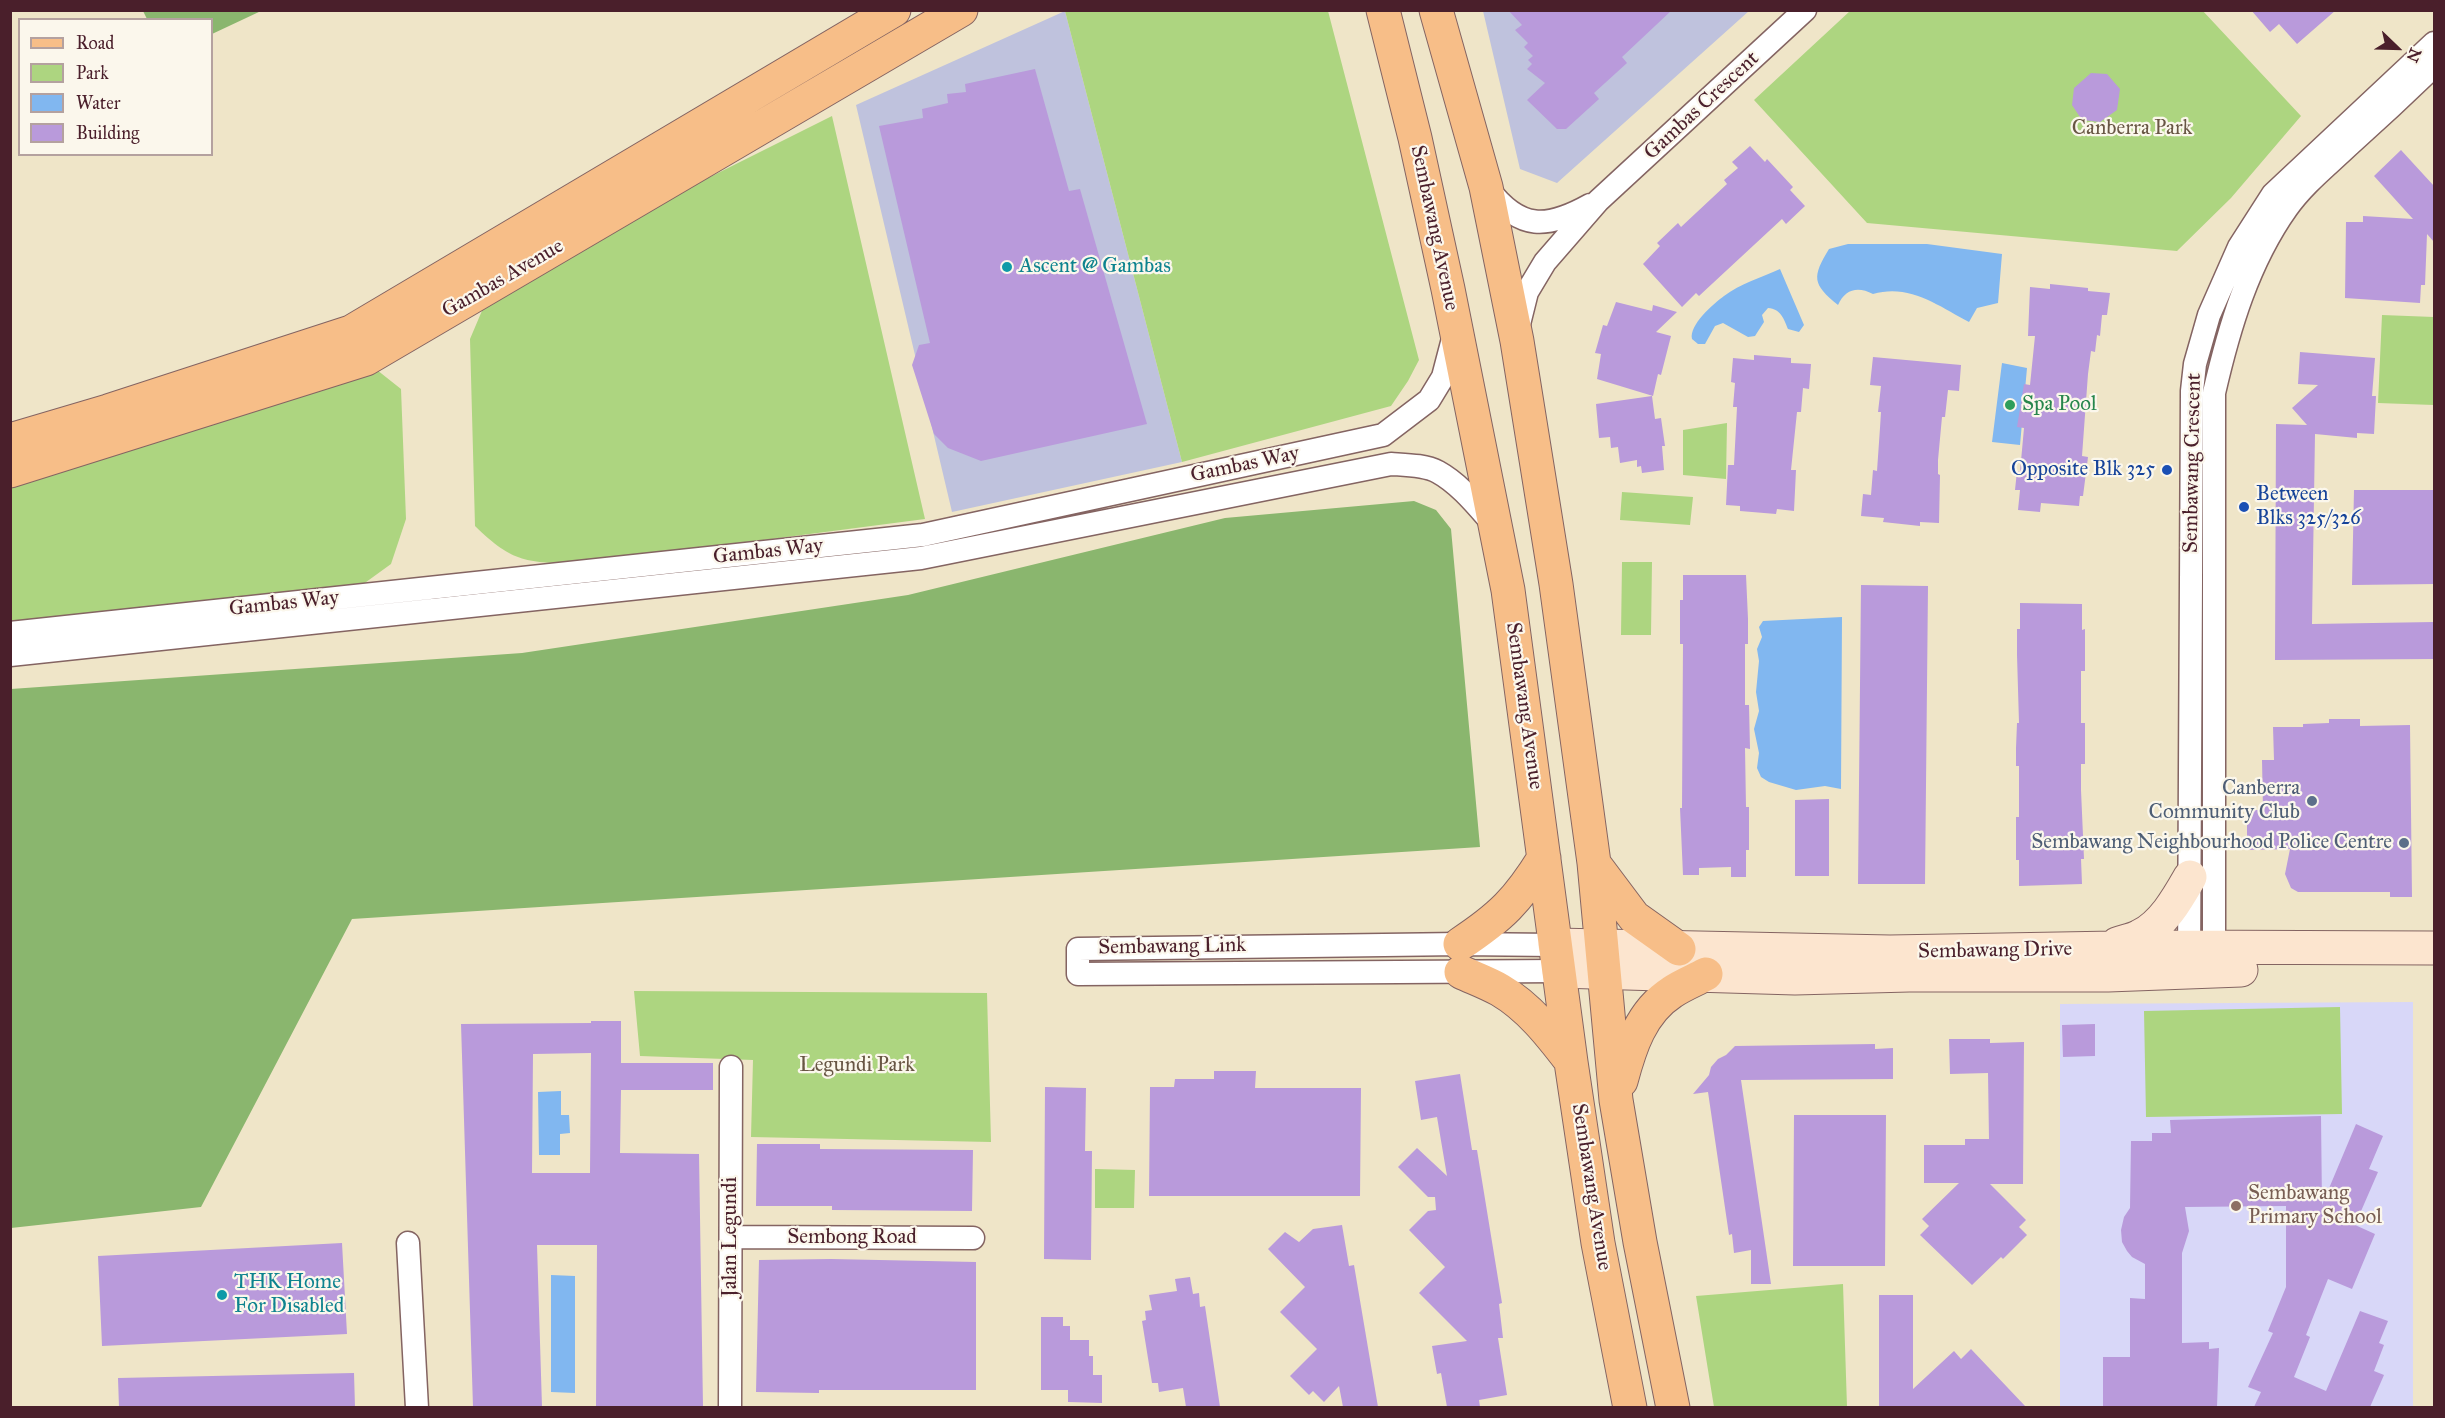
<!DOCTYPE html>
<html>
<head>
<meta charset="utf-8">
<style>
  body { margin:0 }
  #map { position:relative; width:2445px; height:1418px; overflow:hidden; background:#efe5c8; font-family:"IM FELL Great Primer",serif }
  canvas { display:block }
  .frame { position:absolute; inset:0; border:12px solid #4a1f2b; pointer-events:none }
  .legend { position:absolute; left:18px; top:18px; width:195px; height:138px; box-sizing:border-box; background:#fbf7ec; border:2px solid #b4a19f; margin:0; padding:8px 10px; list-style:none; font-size:18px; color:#4a1f2b }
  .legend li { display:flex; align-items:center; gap:12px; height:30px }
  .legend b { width:30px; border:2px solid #b4a19f }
  .north { position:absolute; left:2367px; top:18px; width:60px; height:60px; -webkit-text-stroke:4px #fbf7ec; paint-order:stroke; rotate:113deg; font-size:16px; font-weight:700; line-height:24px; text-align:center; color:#4a1f2b }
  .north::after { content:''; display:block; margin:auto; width:21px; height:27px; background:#4a1f2b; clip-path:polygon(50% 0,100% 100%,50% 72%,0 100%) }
</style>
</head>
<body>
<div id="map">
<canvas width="2445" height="1418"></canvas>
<div class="frame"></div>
<ul class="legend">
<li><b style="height:8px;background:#f7be88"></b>Road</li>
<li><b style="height:16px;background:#add580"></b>Park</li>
<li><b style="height:16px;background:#81b7f0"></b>Water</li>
<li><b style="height:16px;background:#b99adb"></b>Building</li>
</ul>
<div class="north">N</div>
</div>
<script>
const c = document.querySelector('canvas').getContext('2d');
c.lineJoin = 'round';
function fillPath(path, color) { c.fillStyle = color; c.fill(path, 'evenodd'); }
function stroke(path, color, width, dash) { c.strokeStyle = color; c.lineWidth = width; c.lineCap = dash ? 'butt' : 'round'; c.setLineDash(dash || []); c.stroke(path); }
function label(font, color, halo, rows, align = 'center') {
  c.font = font + ' "IM FELL Great Primer",serif'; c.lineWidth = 4.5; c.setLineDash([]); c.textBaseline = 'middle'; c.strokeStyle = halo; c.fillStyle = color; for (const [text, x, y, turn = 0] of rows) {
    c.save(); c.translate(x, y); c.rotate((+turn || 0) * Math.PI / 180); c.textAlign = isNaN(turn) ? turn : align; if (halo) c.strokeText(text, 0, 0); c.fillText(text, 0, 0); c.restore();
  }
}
fillPath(new Path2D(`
  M 2413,1002 L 2413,1407 L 2060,1408 L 2060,1004 Z`), '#d8d7f8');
fillPath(new Path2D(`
  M 1065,11 L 1182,462 L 952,512 L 856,105 Z
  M 1483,11 L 1749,11 L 1557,183 L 1520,169 Z`), '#bfc2dd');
fillPath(new Path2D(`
  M 2202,10 L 2301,116 L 2231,198 L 2177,251 L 1867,223 L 1754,100 L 1850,11 Z
  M 1066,11 L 1328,11 L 1419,360 L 1408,381 L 1391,406 L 1182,462 L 1065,11 Z
  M 832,116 L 925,519 L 579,564 C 527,562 514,564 475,526 L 470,339 L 484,306 L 650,207 Z
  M 2382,315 L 2434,317 L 2434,405 L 2378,403 Z
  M 377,370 L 401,389 L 406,519 L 391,564 L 362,585 L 11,621 L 11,488 L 284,397 Z
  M 1727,423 L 1726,479 L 1683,475 L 1683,430 Z
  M 1622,492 L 1693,497 L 1690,525 L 1620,520 Z
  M 1622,562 L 1652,562 L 1651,635 L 1621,635 Z
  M 634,991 L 987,993 L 991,1142 L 751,1137 L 753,1060 L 640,1056 Z
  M 2340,1007 L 2342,1114 L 2146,1117 L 2144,1011 Z
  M 1095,1169 L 1135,1170 L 1134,1208 L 1095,1208 Z
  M 1843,1284 L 1847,1407 L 1714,1407 L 1696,1296 Z`), '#add580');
fillPath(new Path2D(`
  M 143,11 L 261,11 L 212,34 L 212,20 L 147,19 Z
  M 1414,501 L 1436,510 L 1451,529 L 1480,847 L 352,919 L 201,1207 L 11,1228 L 11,689 L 522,653 L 908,595 L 1225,518 Z`), '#8ab66e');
fillPath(new Path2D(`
  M 1848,244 L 1927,244 L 2002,254 L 1998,303 L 1977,308 L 1969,322 C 1939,306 1909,283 1873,294 C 1858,286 1845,289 1838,305 C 1812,284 1812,277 1829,249 Z
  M 1780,269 L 1804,325 L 1799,332 L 1788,329 C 1784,319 1781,309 1768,308 L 1762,315 L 1764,322 L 1755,336 L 1748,337 L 1723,323 L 1715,326 L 1705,344 L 1698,344 L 1692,339 C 1689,325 1713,304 1724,296 C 1740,284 1762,277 1780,269 Z
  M 2002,363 L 2027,368 L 2020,445 L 1992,442 Z
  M 1842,617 L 1841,789 L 1825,786 L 1796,790 L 1769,782 L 1761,777 L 1757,768 L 1759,753 L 1754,729 L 1759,711 L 1756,692 L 1759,661 L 1757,649 L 1762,637 L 1759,627 L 1763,621 Z
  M 561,1091 L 561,1115 L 569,1115 L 570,1133 L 560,1134 L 560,1155 L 539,1155 L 538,1092 Z
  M 551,1275 L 575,1276 L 575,1393 L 551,1392 Z`), '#81b7f0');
fillPath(new Path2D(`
  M 1508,10 L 1672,10 L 1622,57 L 1627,63 L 1594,93 L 1599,99 L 1566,129 L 1557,129 L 1527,100 L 1545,83 L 1527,69 L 1532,64 L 1528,60 L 1533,56 L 1524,47 L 1528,43 L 1515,30 L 1522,25 Z
  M 2251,10 L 2336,10 L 2297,44 L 2279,24 L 2270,32 Z
  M 1035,69 L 1069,191 L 1080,189 L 1147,424 L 981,461 L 948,448 L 934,434 L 912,365 L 919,345 L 930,343 L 879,126 L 923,118 L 922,109 L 948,103 L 947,94 L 966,92 L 965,84 Z
  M 2091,73 L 2107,74 L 2120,89 L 2117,110 L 2100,122 L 2082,120 L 2072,105 L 2074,88 Z
  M 1750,146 L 1765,162 L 1767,159 L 1793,187 L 1790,190 L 1805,206 L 1786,224 L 1782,219 L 1699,296 L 1696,293 L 1682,307 L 1643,264 L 1660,246 L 1657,243 L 1678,223 L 1681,227 L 1727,184 L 1724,180 L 1738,168 L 1732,162 Z
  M 2401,150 L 2434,186 L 2434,242 L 2427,234 L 2425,285 L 2421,285 L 2420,303 L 2345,298 L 2346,222 L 2363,222 L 2363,216 L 2413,219 L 2374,176 Z
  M 2050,284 L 2088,288 L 2088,291 L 2110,293 L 2107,315 L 2102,315 L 2100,336 L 2097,335 L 2095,352 L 2091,351 L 2088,374 L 2082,456 L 2088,457 L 2083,496 L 2080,496 L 2079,506 L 2041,503 L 2040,512 L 2018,510 L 2020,490 L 2015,490 L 2017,471 L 2020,472 L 2024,428 L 2017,427 L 2024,384 L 2030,385 L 2035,336 L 2028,336 L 2030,287 L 2050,289 Z
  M 1616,302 L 1652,311 L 1653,305 L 1677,312 L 1656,332 L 1671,336 L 1661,375 L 1658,374 L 1653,396 L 1597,379 L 1601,354 L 1595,353 L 1603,325 L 1607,326 Z
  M 2300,352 L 2375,358 L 2372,396 L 2376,396 L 2374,434 L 2357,433 L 2357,438 L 2315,434 L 2312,624 L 2434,622 L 2434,659 L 2275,660 L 2276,424 L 2307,425 L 2292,408 L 2318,385 L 2298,384 Z
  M 1754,355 L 1791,358 L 1791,363 L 1811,364 L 1809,389 L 1803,388 L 1801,412 L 1797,412 L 1791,470 L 1796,470 L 1794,511 L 1777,509 L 1776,514 L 1740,511 L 1740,506 L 1726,505 L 1728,465 L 1734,465 L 1737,407 L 1733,407 L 1735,383 L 1731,382 L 1733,358 L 1754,360 Z
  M 1873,357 L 1961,365 L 1959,391 L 1948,390 L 1945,417 L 1942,417 L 1938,460 L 1938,474 L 1940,475 L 1939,523 L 1920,522 L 1920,526 L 1883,522 L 1884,518 L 1861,516 L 1863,494 L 1871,495 L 1873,470 L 1877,471 L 1880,428 L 1881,412 L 1878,412 L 1881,386 L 1870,385 Z
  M 1652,396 L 1655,419 L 1661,418 L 1665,446 L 1662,446 L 1664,470 L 1642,473 L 1641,466 L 1637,467 L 1637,460 L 1620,463 L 1618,447 L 1611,448 L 1610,437 L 1599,438 L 1596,404 Z
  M 2354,490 L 2434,490 L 2434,584 L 2352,585 Z
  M 1683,575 L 1746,575 L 1748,619 L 1748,644 L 1745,644 L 1745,705 L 1749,705 L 1750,749 L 1745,748 L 1746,807 L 1749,807 L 1749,850 L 1746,850 L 1746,877 L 1731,877 L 1731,867 L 1699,868 L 1699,875 L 1683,875 L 1680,808 L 1682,808 L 1683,644 L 1680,644 L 1680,600 L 1683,600 Z
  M 1861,585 L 1928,586 L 1925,884 L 1858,884 Z
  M 2020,603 L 2082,604 L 2082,630 L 2085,629 L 2085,671 L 2081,671 L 2081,723 L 2085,723 L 2085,764 L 2081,764 L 2081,790 L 2084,859 L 2081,859 L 2082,884 L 2019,886 L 2019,860 L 2016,860 L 2016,817 L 2019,817 L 2019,766 L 2016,766 L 2016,748 L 2017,723 L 2019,723 L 2017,655 L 2017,629 L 2020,629 Z
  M 2329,719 L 2360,719 L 2360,726 L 2410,725 L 2412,897 L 2390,897 L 2390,892 L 2298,892 L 2291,888 L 2285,874 L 2290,849 L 2247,850 L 2247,810 L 2263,810 L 2262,760 L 2274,760 L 2273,727 L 2303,727 L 2303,724 L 2329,723 Z
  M 1829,799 L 1829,876 L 1795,876 L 1795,800 Z
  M 591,1021 L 621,1021 L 621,1063 L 713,1063 L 713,1090 L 621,1090 L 620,1153 L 699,1154 L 703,1407 L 596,1407 L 597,1245 L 537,1245 L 542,1407 L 473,1407 L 461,1024 L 591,1023 ZM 591,1053 L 590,1173 L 532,1173 L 533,1054 Z
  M 2095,1024 L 2095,1056 L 2063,1057 L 2062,1025 Z
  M 1949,1039 L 1990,1039 L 1990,1043 L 2024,1042 L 2023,1184 L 1990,1184 L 2026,1220 L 2019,1227 L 2027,1235 L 2003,1259 L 2001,1257 L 1972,1285 L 1920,1235 L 1929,1226 L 1922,1219 L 1959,1183 L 1924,1183 L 1924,1145 L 1965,1145 L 1965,1139 L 1989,1139 L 1988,1073 L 1950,1074 Z
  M 1875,1044 L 1875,1049 L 1893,1048 L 1893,1079 L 1741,1080 L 1771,1284 L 1751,1284 L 1751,1250 L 1734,1253 L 1732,1234 L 1729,1235 L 1708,1092 L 1693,1094 L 1709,1075 L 1711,1067 L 1718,1059 L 1726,1055 L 1735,1046 Z
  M 1214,1071 L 1256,1071 L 1255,1088 L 1361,1088 L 1360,1196 L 1149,1196 L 1150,1087 L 1174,1087 L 1175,1079 L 1214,1079 Z
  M 1460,1074 L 1472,1150 L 1477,1150 L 1502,1303 L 1499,1304 L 1503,1338 L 1498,1338 L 1507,1395 L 1479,1400 L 1480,1407 L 1447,1407 L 1441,1373 L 1437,1374 L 1432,1346 L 1467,1341 L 1419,1293 L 1445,1267 L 1409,1230 L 1428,1211 L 1436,1210 L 1435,1197 L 1428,1197 L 1398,1167 L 1417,1148 L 1447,1176 L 1437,1117 L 1421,1120 L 1415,1081 Z
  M 1045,1087 L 1086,1088 L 1085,1151 L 1092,1151 L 1091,1260 L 1044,1259 Z
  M 1794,1115 L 1886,1115 L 1885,1266 L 1793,1266 Z
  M 2321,1116 L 2322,1205 L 2356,1124 L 2383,1136 L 2369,1169 L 2378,1172 L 2355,1225 L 2375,1234 L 2352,1289 L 2328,1279 L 2306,1335 L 2310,1337 L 2294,1377 L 2326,1391 L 2360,1311 L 2388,1321 L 2379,1343 L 2384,1345 L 2374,1371 L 2384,1375 L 2370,1407 L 2254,1407 L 2261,1392 L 2248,1387 L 2273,1333 L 2268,1331 L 2286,1287 L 2286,1206 L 2185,1207 L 2189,1231 L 2182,1253 L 2182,1343 L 2209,1342 L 2209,1349 L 2219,1348 L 2217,1407 L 2103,1407 L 2103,1357 L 2130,1357 L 2130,1298 L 2145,1299 L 2145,1264 L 2132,1257 L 2127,1251 L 2122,1242 L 2121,1230 L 2124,1217 L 2130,1208 L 2131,1141 L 2152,1141 L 2152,1133 L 2171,1133 L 2170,1120 Z
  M 757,1144 L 820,1144 L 820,1149 L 973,1150 L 972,1211 L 832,1210 L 832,1206 L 756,1206 Z
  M 1342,1225 L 1349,1266 L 1354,1265 L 1378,1407 L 1343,1407 L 1339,1386 L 1324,1402 L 1313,1391 L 1309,1395 L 1290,1376 L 1317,1349 L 1280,1312 L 1305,1287 L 1268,1249 L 1285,1232 L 1299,1242 L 1313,1229 Z
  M 342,1243 L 347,1334 L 102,1346 L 98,1256 Z
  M 831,1259 L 976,1262 L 976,1390 L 819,1390 L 819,1393 L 756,1392 L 759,1260 Z
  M 1190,1277 L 1193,1294 L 1199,1293 L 1200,1307 L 1205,1306 L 1220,1407 L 1186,1407 L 1183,1388 L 1159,1392 L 1158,1383 L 1152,1383 L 1142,1321 L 1146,1320 L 1145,1311 L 1152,1310 L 1149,1295 L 1177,1291 L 1175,1279 Z
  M 1879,1295 L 1913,1295 L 1913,1389 L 1954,1351 L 1961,1359 L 1971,1349 L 2026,1407 L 1879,1407 Z
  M 1041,1317 L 1063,1317 L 1063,1326 L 1070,1326 L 1070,1340 L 1089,1340 L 1089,1356 L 1093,1356 L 1093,1375 L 1102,1375 L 1102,1403 L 1068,1402 L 1068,1390 L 1041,1390 Z
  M 354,1373 L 355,1407 L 119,1407 L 118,1378 Z`), '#b99adb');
const street = new Path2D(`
  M 1489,190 C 1520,230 1547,229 1590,205
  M 1518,328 L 1527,292 L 1545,262 L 1598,201 L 1805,10
  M 10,633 L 923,535 L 1383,435 L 1429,400 L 1443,377 L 1454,335
  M 10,655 L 921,558 L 1391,464 C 1406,465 1425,465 1438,472 C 1460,484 1478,507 1494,525
  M 1555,945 L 1460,944 L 1078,949 L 1078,974 L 1559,971
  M 2214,960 L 2214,393 C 2229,328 2248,263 2287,208 C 2304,184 2327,166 2348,146 C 2377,120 2406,93 2434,66
  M 2189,961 L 2192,391 L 2195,364 L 2209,315 L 2239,247 L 2273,194 L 2434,43
  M 731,1237 L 973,1238
  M 408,1243 L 417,1408
  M 730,1408 L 731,1067`);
const secondary = new Path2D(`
  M 2117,944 C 2125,941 2133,940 2140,936 C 2163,925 2178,898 2190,877
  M 1555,945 L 1890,952 L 2171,947 L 2434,948
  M 1559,971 L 1795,978 L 1909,975 L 2108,975 L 2241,970`);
const primary = new Path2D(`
  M 1383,10 L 1415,138 L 1448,289 L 1508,590 L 1571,1062 L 1598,1243 L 1630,1408
  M 1436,10 L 1486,187 L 1517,341 L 1556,584 L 1594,863 L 1616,1100 L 1640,1242 L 1673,1408
  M 10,440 L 108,411 L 351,332 L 894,10
  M 10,471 L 366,359 L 961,10
  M 1595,865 L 1634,917 L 1679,949
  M 1460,944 C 1501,917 1518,900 1544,858
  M 1461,972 C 1474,978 1488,983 1500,990 C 1529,1007 1550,1034 1570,1060
  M 1621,1081 C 1630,1047 1641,1012 1672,992 C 1682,985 1695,980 1706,974`);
stroke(street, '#846462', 25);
stroke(secondary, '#846462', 35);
stroke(primary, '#846462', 35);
stroke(street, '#fff', 22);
stroke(secondary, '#fce5cf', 33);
stroke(primary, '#f7be88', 33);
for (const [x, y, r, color] of [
  [1007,267,6,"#0f9aa8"],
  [2010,405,6,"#2e9e5b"],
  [2167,470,6,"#1a4fb4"],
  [2244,507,6,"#1a4fb4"],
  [2312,801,6,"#5c6f8a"],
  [2404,843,6,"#5c6f8a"],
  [2236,1206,6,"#8d6e63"],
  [222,1295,6,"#0f9aa8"]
]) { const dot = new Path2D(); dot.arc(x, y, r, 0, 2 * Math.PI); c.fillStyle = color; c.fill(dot); stroke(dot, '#fbf7ec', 2); }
label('21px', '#4a1f2b', '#fbf7ec', [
  ["Gambas Crescent",1702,106,-43],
  ["Sembawang Avenue",1434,228,78],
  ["Gambas Avenue",503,279,-30],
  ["Sembawang Crescent",2193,463,-89],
  ["Gambas Way",1245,465,-12],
  ["Gambas Way",768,552,-6],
  ["Gambas Way",284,604,-6],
  ["Sembawang Avenue",1524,706,82],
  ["Sembawang Link",1172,947,-1],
  ["Sembawang Drive",1995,951,-1],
  ["Sembawang Avenue",1591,1187,81],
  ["Jalan Legundi",731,1237,-90],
  ["Sembong Road",852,1238]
]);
label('21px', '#685644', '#fbf7ec', [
  ["Canberra Park",2132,129],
  ["Legundi Park",857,1066]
]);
label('21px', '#0d838f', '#fbf7ec', [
  ["Ascent @ Gambas",1019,267],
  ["THK Home",234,1283],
  ["For Disabled",234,1307]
], 'left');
label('21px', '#27864d', '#fbf7ec', [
  ["Spa Pool",2022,405]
], 'left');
label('21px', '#164399', '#fbf7ec', [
  ["Opposite Blk 325",2155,470],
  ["Between",2256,495,"left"],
  ["Blks 325/326",2256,519,"left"]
], 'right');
label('21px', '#4e5e75', '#fbf7ec', [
  ["Canberra",2300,789],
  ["Community Club",2300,813],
  ["Sembawang Neighbourhood Police Centre",2392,843]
], 'right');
label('21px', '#785e54', '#fbf7ec', [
  ["Sembawang",2248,1194],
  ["Primary School",2248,1218]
], 'left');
</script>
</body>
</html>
